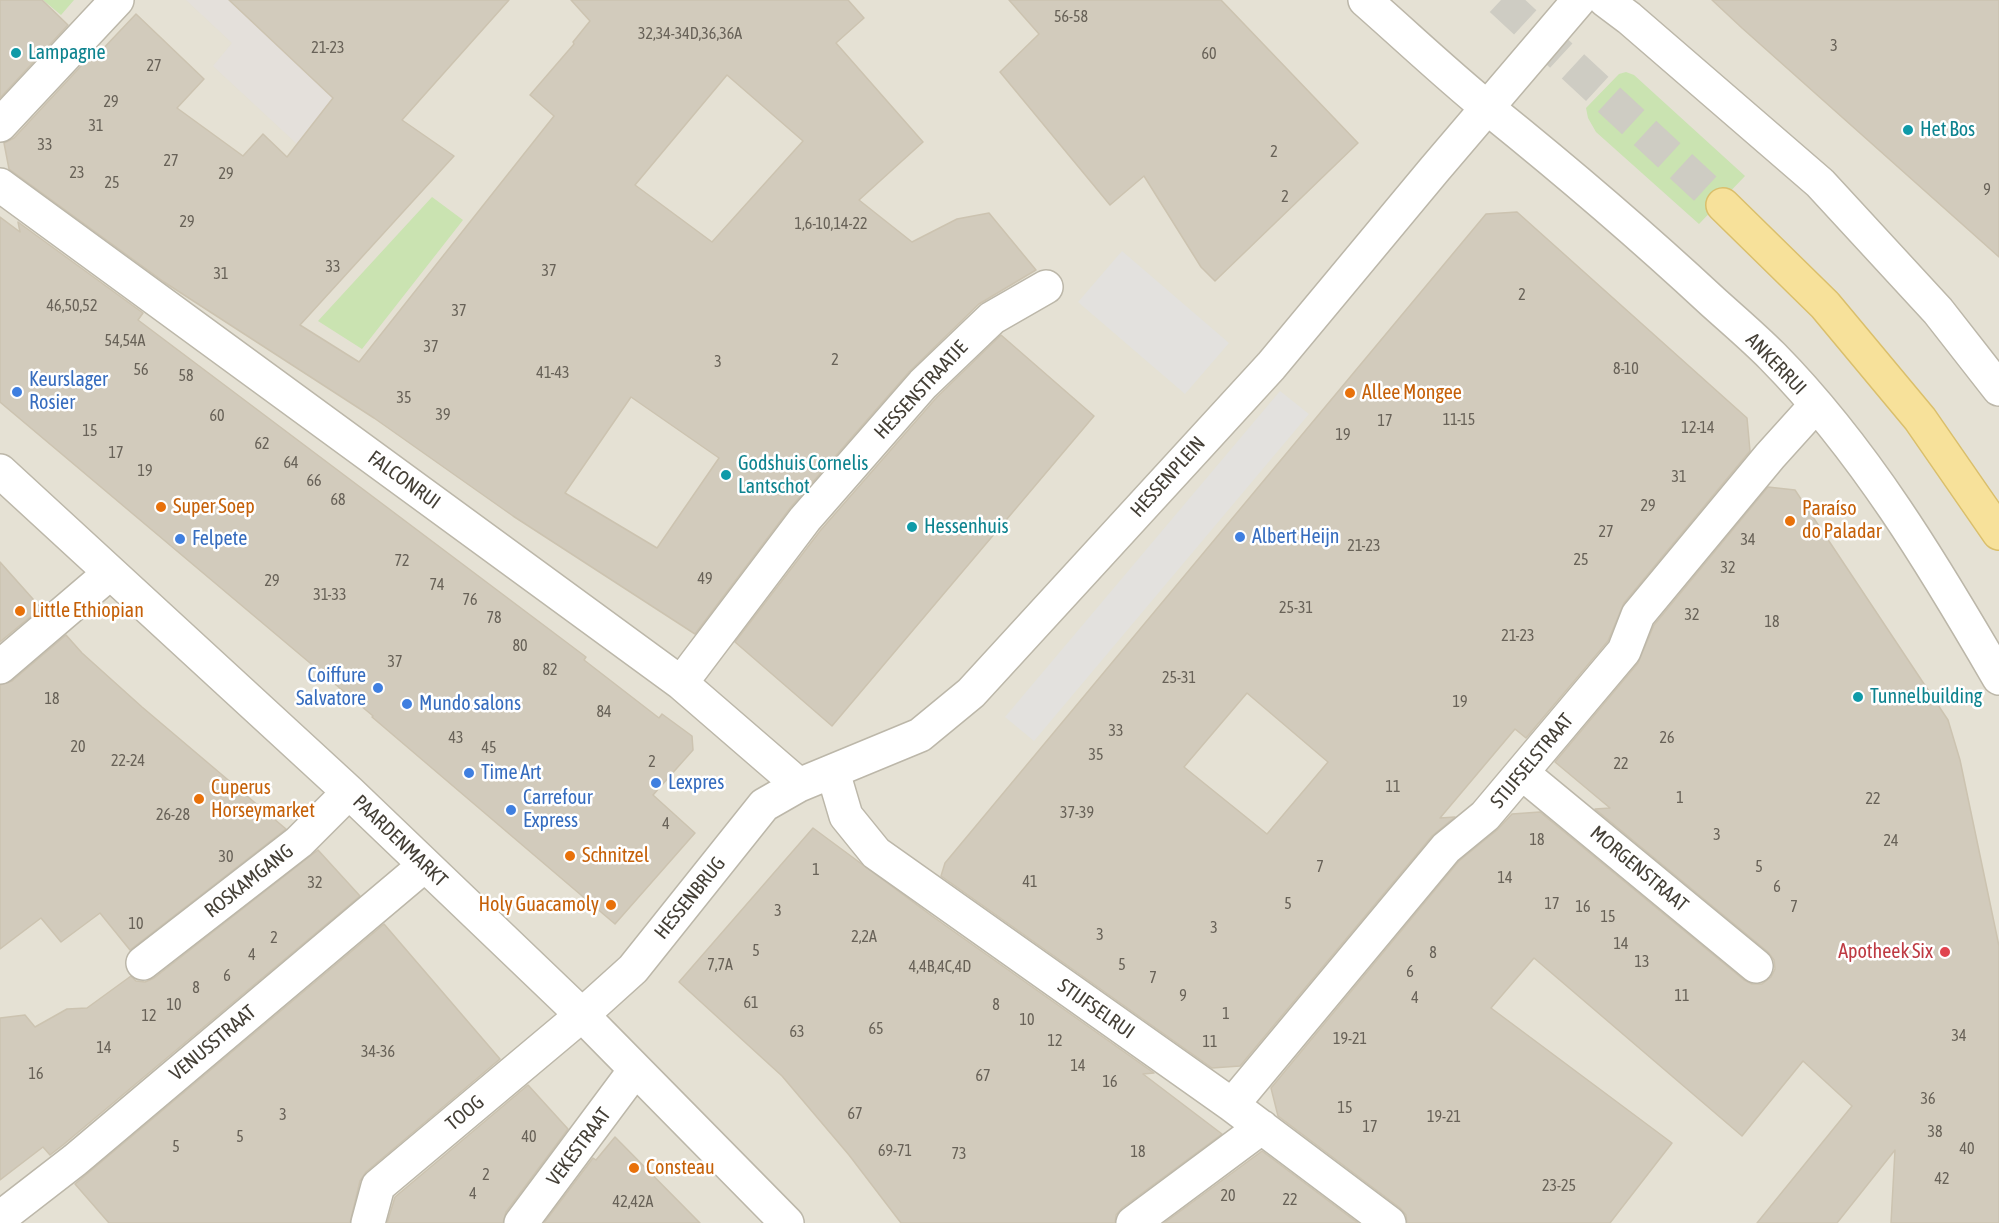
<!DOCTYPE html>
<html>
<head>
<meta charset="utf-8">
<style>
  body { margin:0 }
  canvas { display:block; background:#f1efe6 }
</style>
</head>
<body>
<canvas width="1999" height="1223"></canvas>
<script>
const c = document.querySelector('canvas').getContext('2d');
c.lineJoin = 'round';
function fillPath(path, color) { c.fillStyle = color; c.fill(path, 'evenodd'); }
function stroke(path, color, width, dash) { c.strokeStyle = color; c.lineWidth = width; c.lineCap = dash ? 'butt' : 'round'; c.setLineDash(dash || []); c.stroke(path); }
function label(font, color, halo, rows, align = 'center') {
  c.font = font + ' "Asap Condensed",sans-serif'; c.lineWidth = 5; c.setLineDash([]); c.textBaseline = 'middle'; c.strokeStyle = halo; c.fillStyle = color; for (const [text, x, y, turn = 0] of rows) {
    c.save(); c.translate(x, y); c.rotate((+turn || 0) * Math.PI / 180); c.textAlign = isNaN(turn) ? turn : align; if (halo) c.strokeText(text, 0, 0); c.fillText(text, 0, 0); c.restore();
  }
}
fillPath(new Path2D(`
  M 0,0 L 1999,0 L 1999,1223 L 0,1223 Z`), '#e5e1d4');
fillPath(new Path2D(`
  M 186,0 L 229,0 L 333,98 L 297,144 L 213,66 L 232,43 Z`), '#e4e0db');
fillPath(new Path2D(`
  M 43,0 L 74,0 L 61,15 Z
  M 1626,72 L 1634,75 L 1745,176 L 1699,224 L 1596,132 L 1588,118 L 1586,108 L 1619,74 Z
  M 432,197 L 463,220 L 362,349 L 318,321 Z`), '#cae3b1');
fillPath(new Path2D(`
  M 1122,251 L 1229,343 L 1185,394 L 1078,302 Z
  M 1280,391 L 1309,414 L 1034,741 L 1005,717 Z`), '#e3e1de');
const building = new Path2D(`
  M 0,0 L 42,0 L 68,25 L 0,98 Z
  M 229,0 L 509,0 L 402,120 L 454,156 L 300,325 L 359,362 L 554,116 L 530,95 L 574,44 L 573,42 L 590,21 L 571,0 L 848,0 L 864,18 L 836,43 L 923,142 L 859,200 L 912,242 L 957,219 L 989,213 L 1036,270 L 979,304 L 909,372 L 791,507 L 695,634 L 513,516 L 374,418 L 164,282 L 9,169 L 4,143 L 14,138 L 96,50 L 99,53 L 136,14 L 204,79 L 177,108 L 243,156 L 263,134 L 287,157 L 333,98 ZM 727,75 L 803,141 L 712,242 L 635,185 ZM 631,397 L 719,458 L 657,548 L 565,493 Z
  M 1009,0 L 1221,0 L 1358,143 L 1215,281 L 1201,267 L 1144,176 L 1110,205 L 1000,72 L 1039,34 Z
  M 1712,0 L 1999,0 L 1999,257 L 1742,28 Z
  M 1517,212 L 1747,418 L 1750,451 L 1624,603 L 1608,641 L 1526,738 L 1515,729 L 1440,818 L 1455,817 L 1432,836 L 1240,1066 L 1212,1068 L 941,876 L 945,863 L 1486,214 ZM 1247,693 L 1328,762 L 1267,834 L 1184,767 Z
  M 0,217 L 20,232 L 18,222 L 143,313 L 138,320 L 586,657 L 584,660 L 659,718 L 662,714 L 692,736 L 693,750 L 653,795 L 695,833 L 615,924 L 372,717 L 373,716 L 0,402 Z
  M 1001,335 L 1094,416 L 832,726 L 735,642 L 820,531 L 937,397 Z
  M 1768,487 L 1795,490 L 1948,720 L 1960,760 L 1999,946 L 1999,1223 L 1891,1223 L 1895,1150 L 1837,1223 L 1757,1223 L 1852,1106 L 1803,1061 L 1742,1136 L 1534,958 L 1491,1008 L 1672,1143 L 1610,1223 L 1407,1223 L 1406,1215 L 1400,1208 L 1278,1116 L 1271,1088 L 1459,861 L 1497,830 L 1512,814 L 1540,812 L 1744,980 L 1752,984 L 1762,984 L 1771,977 L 1775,969 L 1774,960 L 1768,952 L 1595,809 L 1610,808 L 1555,762 L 1638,663 L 1654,625 Z
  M 0,562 L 41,608 L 0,642 Z
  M 66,635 L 82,653 L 142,707 L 286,829 L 130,950 L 100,913 L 61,942 L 41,918 L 0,949 L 0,685 L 12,681 Z
  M 813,828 L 932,916 L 1154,1073 L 1143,1074 L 1222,1134 L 1122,1208 L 1116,1215 L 1115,1223 L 901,1223 L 849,1155 L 782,1076 L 679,982 Z
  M 318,850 L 360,896 L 63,1145 L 50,1155 L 43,1147 L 0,1180 L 0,1018 L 25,1015 L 35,1027 L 67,1009 L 87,1008 L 131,976 L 136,981 L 145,982 L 154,978 Z
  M 384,924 L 500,1059 L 366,1172 L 360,1181 L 350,1223 L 109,1223 L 75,1184 Z
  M 528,1085 L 568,1129 L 506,1212 L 503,1223 L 387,1223 L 395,1197 Z
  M 615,1137 L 700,1223 L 544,1223 L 593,1158 L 596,1160 Z
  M 1262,1151 L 1358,1223 L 1164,1223 Z`);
fillPath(building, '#d2cbbc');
stroke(building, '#ccc3b0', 1.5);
stroke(new Path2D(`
  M 1501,0 L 1723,205`), '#ceccc3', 33, [33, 16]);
const minor = new Path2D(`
  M 1365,0 C 1406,36 1446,74 1489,109 C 1566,171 1641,235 1713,302 C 1733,320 1753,337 1772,356 C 1864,449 1934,566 1999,678
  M 1605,0 L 1629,18 L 1820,183 L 1938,311 L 1999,389
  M 0,125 L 117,0
  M 0,185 L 681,683 L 799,785
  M 0,471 L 349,792 L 582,1015 L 787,1223
  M 0,667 L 110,573
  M 681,683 L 805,519 L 923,384 L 992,318 L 1046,287
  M 833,772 L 846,816 L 876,853 L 1232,1105 L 1389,1223
  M 1522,773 L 1756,966
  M 143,963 L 299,842 L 349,792
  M 1232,1105 L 1446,848 L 1485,816 L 1624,651 L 1638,615 L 1770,456 L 1816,405
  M 0,1218 L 75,1160 L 425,865
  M 368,1223 L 378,1186 L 582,1015 L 633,969 L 764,805 L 799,785 L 920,735 L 971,693 L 1271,366 L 1434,170 L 1579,0
  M 521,1223 L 635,1070
  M 1133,1223 L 1262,1127`);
const major = new Path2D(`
  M 1723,205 L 1825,305 L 1920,419 L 1999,533`);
stroke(minor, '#bcb7a9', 36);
stroke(major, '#dabf6b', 36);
stroke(minor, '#fff', 33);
stroke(major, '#f7e19a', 33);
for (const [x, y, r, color] of [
  [16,53,6,"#0f9aa8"],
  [1908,130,6,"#0f9aa8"],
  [17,392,6,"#3f7fe0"],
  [1350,393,6,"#e8710a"],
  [726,475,6,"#0f9aa8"],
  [161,507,6,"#e8710a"],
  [1790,521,6,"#e8710a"],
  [912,527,6,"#0f9aa8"],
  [1240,537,6,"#3f7fe0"],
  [180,539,6,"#3f7fe0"],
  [20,611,6,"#e8710a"],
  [378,688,6,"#3f7fe0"],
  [1858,697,6,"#0f9aa8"],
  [407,704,6,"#3f7fe0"],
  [469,773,6,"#3f7fe0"],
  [656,783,6,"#3f7fe0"],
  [199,799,6,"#e8710a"],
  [511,810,6,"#3f7fe0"],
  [570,856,6,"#e8710a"],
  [611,905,6,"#e8710a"],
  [1945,952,6,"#e0444e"],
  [634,1168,6,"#e8710a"]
]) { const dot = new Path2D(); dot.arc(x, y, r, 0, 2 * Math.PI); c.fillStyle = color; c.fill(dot); stroke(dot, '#fff', 2); }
label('16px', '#686258', null, [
  ["56-58",1071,17],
  ["32,34-34D,36,36A",690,34],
  ["3",1834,46],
  ["21-23",328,48],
  ["60",1209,54],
  ["27",154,66],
  ["29",111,102],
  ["31",96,126],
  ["33",45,145],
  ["2",1274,152],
  ["27",171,161],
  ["23",77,173],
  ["29",226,174],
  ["25",112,183],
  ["9",1987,190],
  ["2",1285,197],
  ["29",187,222],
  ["1,6-10,14-22",831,224],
  ["33",333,267],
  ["37",549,271],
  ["31",221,274],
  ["2",1522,295],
  ["46,50,52",72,306],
  ["37",459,311],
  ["54,54A",125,341],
  ["37",431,347],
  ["2",835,360],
  ["3",718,362],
  ["8-10",1626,369],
  ["56",141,370],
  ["41-43",553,373],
  ["58",186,376],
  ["35",404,398],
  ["39",443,415],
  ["60",217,416],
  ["11-15",1459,420],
  ["17",1385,421],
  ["12-14",1698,428],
  ["15",90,431],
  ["19",1343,435],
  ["62",262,444],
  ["17",116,453],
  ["64",291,463],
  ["19",145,471],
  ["31",1679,477],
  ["66",314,481],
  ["68",338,500],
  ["29",1648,506],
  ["27",1606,532],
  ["34",1748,540],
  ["21-23",1364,546],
  ["25",1581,560],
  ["72",402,561],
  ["32",1728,568],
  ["49",705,579],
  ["29",272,581],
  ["74",437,585],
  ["31-33",330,595],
  ["76",470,600],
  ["25-31",1296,608],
  ["32",1692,615],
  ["78",494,618],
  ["18",1772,622],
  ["21-23",1518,636],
  ["80",520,646],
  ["37",395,662],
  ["82",550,670],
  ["25-31",1179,678],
  ["18",52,699],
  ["19",1460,702],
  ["84",604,712],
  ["33",1116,731],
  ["43",456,738],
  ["26",1667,738],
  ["20",78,747],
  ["45",489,748],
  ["35",1096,755],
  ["22-24",128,761],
  ["2",652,762],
  ["22",1621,764],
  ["11",1393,787],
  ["1",1680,798],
  ["22",1873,799],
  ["37-39",1077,813],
  ["26-28",173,815],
  ["4",666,824],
  ["3",1717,835],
  ["18",1537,840],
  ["24",1891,841],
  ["30",226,857],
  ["7",1320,867],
  ["5",1759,867],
  ["1",816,870],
  ["14",1505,878],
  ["41",1030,882],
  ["32",315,883],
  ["6",1777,887],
  ["5",1288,904],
  ["17",1552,904],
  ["16",1583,907],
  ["7",1794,907],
  ["3",778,911],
  ["15",1608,917],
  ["10",136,924],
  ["3",1214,928],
  ["3",1100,935],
  ["2,2A",864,937],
  ["2",274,938],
  ["14",1621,944],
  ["5",756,951],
  ["8",1433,953],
  ["4",252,955],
  ["13",1642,962],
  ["7,7A",720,965],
  ["5",1122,965],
  ["4,4B,4C,4D",940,967],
  ["6",1410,972],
  ["6",227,976],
  ["7",1153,978],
  ["8",196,988],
  ["9",1183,996],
  ["11",1682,996],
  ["4",1415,998],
  ["61",751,1003],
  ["10",174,1005],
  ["8",996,1005],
  ["1",1226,1014],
  ["12",149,1016],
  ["10",1027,1020],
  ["65",876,1029],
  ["63",797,1032],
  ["34",1959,1036],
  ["19-21",1350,1039],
  ["12",1055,1041],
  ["11",1210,1042],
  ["14",104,1048],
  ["34-36",378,1052],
  ["14",1078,1066],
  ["16",36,1074],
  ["67",983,1076],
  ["16",1110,1082],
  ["36",1928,1099],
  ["15",1345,1108],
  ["67",855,1114],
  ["3",283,1115],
  ["19-21",1444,1117],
  ["17",1370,1127],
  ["38",1935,1132],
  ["5",240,1137],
  ["40",529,1137],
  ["5",176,1147],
  ["40",1967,1149],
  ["69-71",895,1151],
  ["18",1138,1152],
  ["73",959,1154],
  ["2",486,1175],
  ["42",1942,1179],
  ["23-25",1559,1186],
  ["4",473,1194],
  ["20",1228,1196],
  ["22",1290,1200],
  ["42,42A",633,1202]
]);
label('20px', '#0d838f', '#fff', [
  ["Lampagne",28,53],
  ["Het Bos",1920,130],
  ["Godshuis Cornelis",738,464],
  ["Lantschot",738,487],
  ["Hessenhuis",924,527],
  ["Tunnelbuilding",1870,697]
], 'left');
label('20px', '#443f36', '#fff', [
  ["ANKERRUI",1776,364,46],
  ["HESSENSTRAATJE",921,390,-47],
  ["HESSENPLEIN",1168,477,-48],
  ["FALCONRUI",404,480,36],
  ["STIJFSELSTRAAT",1532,761,-50],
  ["PAARDENMARKT",400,841,44],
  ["MORGENSTRAAT",1639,869,40],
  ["ROSKAMGANG",249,881,-38],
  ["HESSENBRUG",690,898,-51],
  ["STIJFSELRUI",1096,1009,35],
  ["VENUSSTRAAT",213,1043,-40],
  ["TOOG",465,1113,-40],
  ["VEKESTRAAT",579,1147,-53]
]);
label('20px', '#366cbe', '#fff', [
  ["Keurslager",29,380],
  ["Rosier",29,403],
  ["Albert Heijn",1252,537],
  ["Felpete",192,539],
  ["Coiffure",366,676,"right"],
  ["Salvatore",366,699,"right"],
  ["Mundo salons",419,704],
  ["Time Art",481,773],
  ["Lexpres",668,783],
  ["Carrefour",523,798],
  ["Express",523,821]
], 'left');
label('20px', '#c56008', '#fff', [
  ["Allee Mongee",1362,393],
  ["Super Soep",173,507],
  ["Paraíso",1802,509],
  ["do Paladar",1802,532],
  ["Little Ethiopian",32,611],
  ["Cuperus",211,788],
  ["Horseymarket",211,811],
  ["Schnitzel",582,856],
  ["Holy Guacamoly",599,905,"right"],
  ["Consteau",646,1168]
], 'left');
label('20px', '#be3a42', '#fff', [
  ["Apotheek Six",1933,952]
], 'right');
</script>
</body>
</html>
